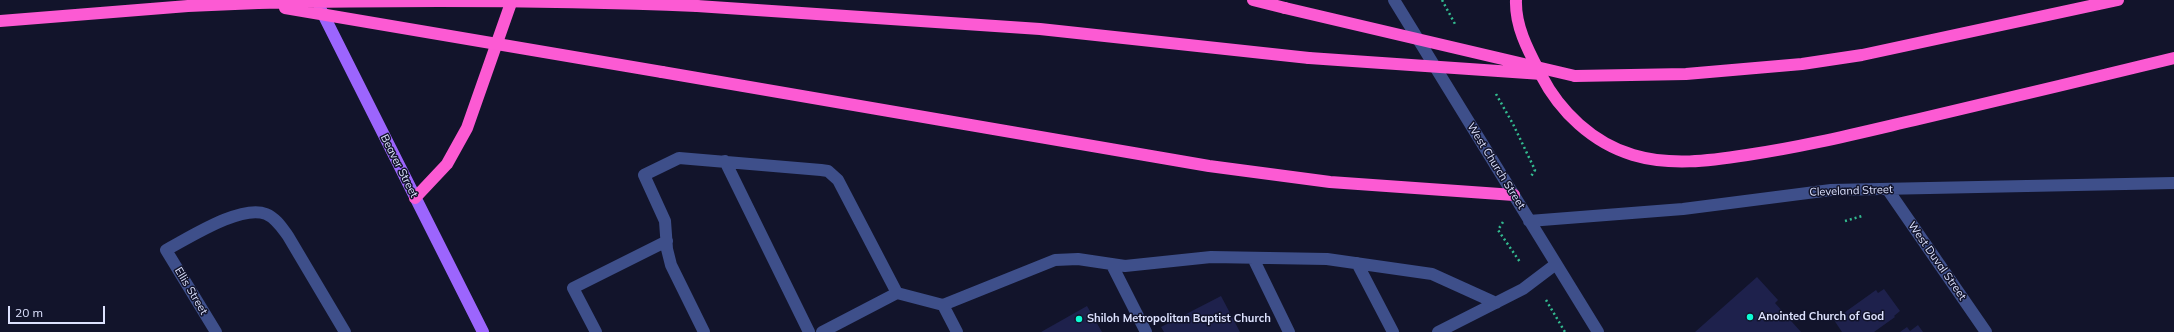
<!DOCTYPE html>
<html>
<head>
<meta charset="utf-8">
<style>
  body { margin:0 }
  #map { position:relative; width:2174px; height:332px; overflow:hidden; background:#12142b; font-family:Mulish,sans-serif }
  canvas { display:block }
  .scale { position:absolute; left:8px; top:306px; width:97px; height:18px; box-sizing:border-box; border:2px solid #dde2fe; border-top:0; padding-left:5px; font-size:12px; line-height:14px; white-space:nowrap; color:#dde2fe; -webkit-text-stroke:3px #12142b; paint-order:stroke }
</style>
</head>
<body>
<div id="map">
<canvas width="2174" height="332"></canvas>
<div class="scale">20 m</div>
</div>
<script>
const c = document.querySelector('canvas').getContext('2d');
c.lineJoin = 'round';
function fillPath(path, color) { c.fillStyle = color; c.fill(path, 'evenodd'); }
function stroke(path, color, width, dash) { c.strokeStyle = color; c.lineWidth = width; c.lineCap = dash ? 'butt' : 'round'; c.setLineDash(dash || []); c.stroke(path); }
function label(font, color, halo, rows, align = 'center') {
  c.font = font + ' Mulish,sans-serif'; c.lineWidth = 3; c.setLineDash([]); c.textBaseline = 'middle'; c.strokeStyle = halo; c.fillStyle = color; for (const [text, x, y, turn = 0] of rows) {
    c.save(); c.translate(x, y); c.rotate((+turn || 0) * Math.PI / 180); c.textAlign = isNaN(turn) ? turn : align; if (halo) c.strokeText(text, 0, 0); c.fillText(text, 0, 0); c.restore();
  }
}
fillPath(new Path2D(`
  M 1757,277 L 1778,300 L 1775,303 L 1801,332 L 1695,332 Z
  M 1884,289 L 1900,311 L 1894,316 L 1895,317 L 1874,332 L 1842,332 L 1834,320 L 1876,290 L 1878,293 Z
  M 1221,296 L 1240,332 L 1164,332 L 1161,327 Z
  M 1087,306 L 1102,332 L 1041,332 Z
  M 1918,325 L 1923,332 L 1900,332 L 1907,327 L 1910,331 Z`), '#1e214c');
stroke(new Path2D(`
  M 1442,0 L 1455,24
  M 1496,94 L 1513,124 L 1535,170 L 1530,178
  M 1845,221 L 1862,216
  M 1503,222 L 1498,230 L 1520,262
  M 1546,300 L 1565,332`), '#33bc90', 2.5, [2, 3]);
stroke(new Path2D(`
  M 1394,0 L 1598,332
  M 725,161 L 809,332
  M 1888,190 L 1986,332
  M 1529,221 L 1683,209 L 1831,190 L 2174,183
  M 1253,258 L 1289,332
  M 1357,263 L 1393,332
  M 1112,265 L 1146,332
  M 943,305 L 957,332
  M 216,332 L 166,250 C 189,238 241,204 266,214 C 276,218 282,228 288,236 L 345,332
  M 596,332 L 573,288 L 667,241
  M 704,332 L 671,265 L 667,249 L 665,221 L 644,175 L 679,158 L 821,170 L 828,171 L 838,180 L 897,293
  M 822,332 L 897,293 L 943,305 L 1055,260 L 1078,259 L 1125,266 L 1211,257 L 1327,259 L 1432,274 L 1496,303
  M 1438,332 L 1523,289 L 1556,264`), '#3e4f8a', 12);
stroke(new Path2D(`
  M 320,8 L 483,332`), '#9c65fd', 12);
stroke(new Path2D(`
  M 1253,0 L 1285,8
  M 1516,0 C 1515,27 1529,52 1541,75 C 1560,112 1593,143 1633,155 C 1670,166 1709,161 1747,155 C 1803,147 1859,133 1915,120 C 2001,100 2088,79 2174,58
  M 697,6 L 1040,29 L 1309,58
  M 0,21 L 188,6 L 258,3
  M 662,72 L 1209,166 L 1330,182 L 1514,195
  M 1575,76 L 1686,74 L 1802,64 L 1862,55 L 2118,0
  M 415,198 L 447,164 L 467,128 L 512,0`), '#fc5ad3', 12);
stroke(new Path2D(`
  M 258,3 C 405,0 551,0 697,6
  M 285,8 L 662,72
  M 1285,8 L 1575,76
  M 1309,58 L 1542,74`), '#fc5ad3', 12);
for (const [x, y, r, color] of [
  [1750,317,4,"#0cfbd4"],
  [1079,319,4,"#0cfbd4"]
]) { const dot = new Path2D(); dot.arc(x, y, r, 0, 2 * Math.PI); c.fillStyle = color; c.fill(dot); stroke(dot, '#12142b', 1.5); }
label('11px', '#dde2fe', '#12142b', [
  ["Beaver Street",399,166,63],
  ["West Church Street",1496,166,58],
  ["Cleveland Street",1851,191,-2],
  ["West Duval Street",1937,261,55],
  ["Ellis Street",191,291,59]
]);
label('bold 11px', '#dde2fe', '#12142b', [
  ["Anointed Church of God",1758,317],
  ["Shiloh Metropolitan Baptist Church",1087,319]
], 'left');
</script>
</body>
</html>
